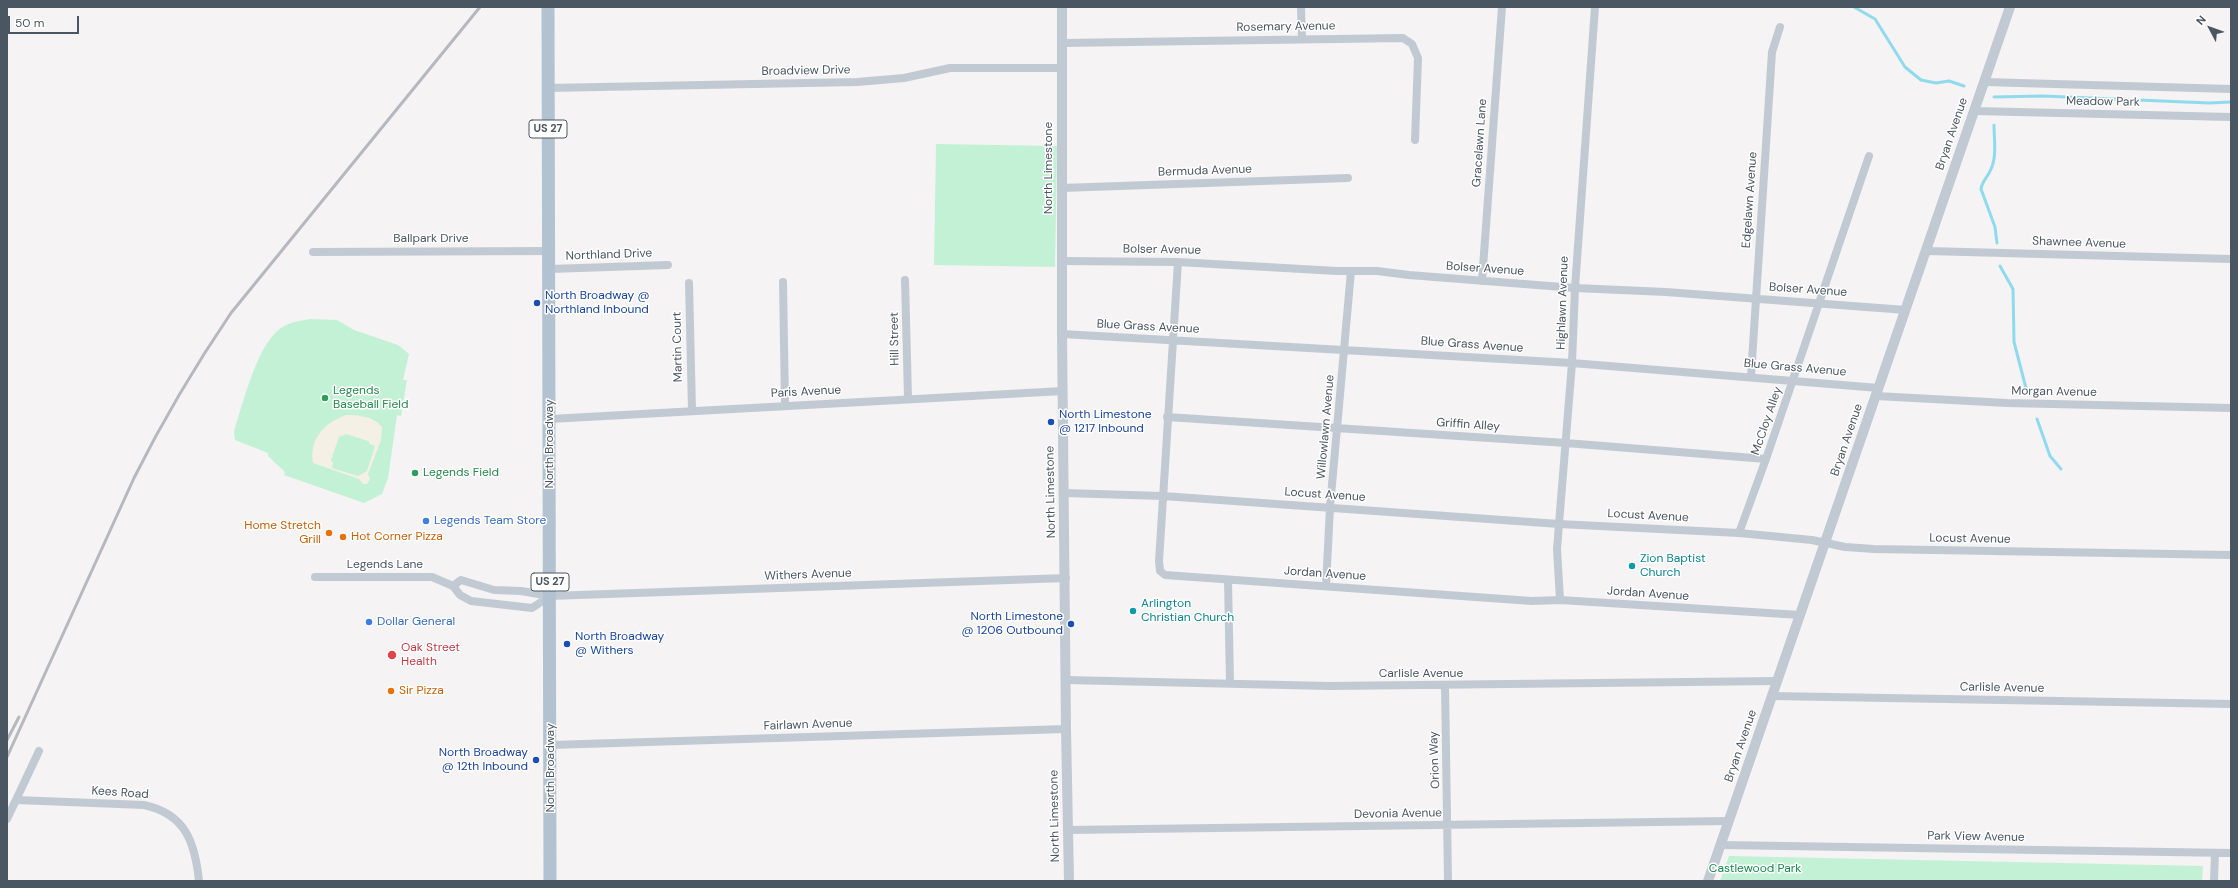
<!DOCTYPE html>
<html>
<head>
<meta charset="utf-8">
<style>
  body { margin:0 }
  #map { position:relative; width:2238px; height:888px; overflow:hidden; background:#f5f3f3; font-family:"DM Sans",sans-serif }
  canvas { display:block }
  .frame { position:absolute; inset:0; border:8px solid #4a5661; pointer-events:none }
  .north { position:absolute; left:2190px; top:8px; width:40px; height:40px; -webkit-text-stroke:3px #fff; paint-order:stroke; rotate:311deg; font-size:11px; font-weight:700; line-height:16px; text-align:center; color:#4a5661 }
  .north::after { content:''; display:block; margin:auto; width:14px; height:18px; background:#4a5661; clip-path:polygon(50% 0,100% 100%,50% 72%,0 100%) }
  .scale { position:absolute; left:8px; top:16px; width:71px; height:18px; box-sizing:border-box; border:2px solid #4a5661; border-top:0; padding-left:5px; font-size:12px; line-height:14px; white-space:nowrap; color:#4a5661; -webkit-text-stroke:3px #fff; paint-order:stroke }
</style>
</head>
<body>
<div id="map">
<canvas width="2238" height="888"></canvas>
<div class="frame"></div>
<div class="north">N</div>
<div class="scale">50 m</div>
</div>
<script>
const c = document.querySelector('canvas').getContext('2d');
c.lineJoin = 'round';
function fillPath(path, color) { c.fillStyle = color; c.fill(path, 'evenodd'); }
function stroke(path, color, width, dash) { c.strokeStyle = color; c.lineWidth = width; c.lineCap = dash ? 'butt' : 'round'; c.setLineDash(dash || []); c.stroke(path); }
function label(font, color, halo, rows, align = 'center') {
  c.font = font + ' "DM Sans",sans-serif'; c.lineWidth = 3; c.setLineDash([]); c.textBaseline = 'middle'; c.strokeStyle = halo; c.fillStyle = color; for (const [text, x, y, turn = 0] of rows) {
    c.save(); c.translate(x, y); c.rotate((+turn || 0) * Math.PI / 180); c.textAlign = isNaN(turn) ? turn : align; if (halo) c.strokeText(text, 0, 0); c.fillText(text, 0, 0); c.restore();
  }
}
fillPath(new Path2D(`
  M 936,144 L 1057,146 L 1055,267 L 934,265 Z
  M 310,319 L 337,320 L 354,330 L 398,345 L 409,354 L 403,380 L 407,380 L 401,416 L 397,415 L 388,478 L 382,494 L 364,503 L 284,475 L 285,472 L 268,456 L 268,453 L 235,440 L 234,431 C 243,404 257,344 281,328 C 290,322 299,321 310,319 Z
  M 1729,856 L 2203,866 L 2202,881 L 1720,881 Z`), '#c3f1d5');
fillPath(new Path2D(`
  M 346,415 C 359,415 373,416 382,427 L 381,440 L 368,474 L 370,479 L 367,484 L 363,484 L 359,479 L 313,463 C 309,439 324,423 346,415 ZM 346,434 L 368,441 L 370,444 L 375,446 L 367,471 L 358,476 L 332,468 L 333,463 L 331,460 L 339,437 Z`), '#f5f0e5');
stroke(new Path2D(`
  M 1854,7 L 1875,19 L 1905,67 L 1921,80 L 1936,83 L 1949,81 L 1964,86
  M 1994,97 L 2043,96 L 2209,103 L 2231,102
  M 1994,125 C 1994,138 1997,157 1991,169 C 1988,177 1982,181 1981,189 L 1995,227 L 1997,243
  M 2000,266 L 2013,289 L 2014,342 L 2027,392
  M 2037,419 L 2050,456 L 2061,469`), '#90daee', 3);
stroke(new Path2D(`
  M 1301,7 L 1302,39
  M 1062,43 L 1403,38 L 1412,44 L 1418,58 L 1415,140
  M 1984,82 L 2231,89
  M 548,88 L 857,82 L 904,78 L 950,68 L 1062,68
  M 1974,111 L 2231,117
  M 1062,188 L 1348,178
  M 1927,251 L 2231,259
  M 313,252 L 550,251
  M 1062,261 L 1178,262 L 1337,271 L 1377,271 L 1409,275 L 1575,288 L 1666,292 L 1906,310
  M 1178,262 L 1159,561 L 1160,571 L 1165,575 L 1532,601 L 1560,600 L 1800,615
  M 550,269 L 668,265
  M 905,280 L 908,398
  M 1482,281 L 1502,7
  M 783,282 L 785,405
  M 689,283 L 692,410
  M 1062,334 L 1572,363 L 1879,388
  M 1751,376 L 1772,52 L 1780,27
  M 1876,396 L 2007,403 L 2231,408
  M 1167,417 L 1566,443 L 1766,459
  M 550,419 L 1063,391
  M 1064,493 L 1163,496 L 1559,524 L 1739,533 L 1812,540 L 1845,547 L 1874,549 L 2231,555
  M 1739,533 L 1766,459 L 1869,156
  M 315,577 L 432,577 L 453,586 L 460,595 L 471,601 L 532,608 L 550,596
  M 1228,580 L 1230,683
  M 453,586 L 461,580 L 494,590 L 521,591 L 550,596 L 1066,578
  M 1326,586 L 1330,507 L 1351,271
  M 1560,600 L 1557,549 L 1572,363 L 1575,288 L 1595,7
  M 1066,680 L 1329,686 L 1777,681
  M 1445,686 L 1448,881
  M 1772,696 L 2231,704
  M 551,745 L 1066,729
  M 16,800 L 144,805 C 186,814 195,843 199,881
  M 7,819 L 39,751
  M 1068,830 L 1729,821
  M 1721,845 L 2231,853
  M 2214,881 L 2215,853`), '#c1cad2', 8);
stroke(new Path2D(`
  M 1062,7 L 1062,334 L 1066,729 L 1069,881
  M 1708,881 L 2010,7`), '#c1cad2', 10);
stroke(new Path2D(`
  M 548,7 L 550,881`), '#b3c2d1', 13);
stroke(new Path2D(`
  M 7,740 L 19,717
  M 7,757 L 134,478 C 163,420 195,366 231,313 L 480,7`), '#b5b8bd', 3);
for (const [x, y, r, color] of [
  [537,303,4,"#1a4fb4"],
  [325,398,4,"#2e9e5b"],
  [1051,422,4,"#1a4fb4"],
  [415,473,4,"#2e9e5b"],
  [426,521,4,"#3f7fe0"],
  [329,533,4,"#e8710a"],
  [343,537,4,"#e8710a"],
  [1632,566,4,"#0f9aa8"],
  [1133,611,4,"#0f9aa8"],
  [369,622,4,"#3f7fe0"],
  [1071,624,4,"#1a4fb4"],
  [567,644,4,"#1a4fb4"],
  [392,655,5,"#e0444e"],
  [391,691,4,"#e8710a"],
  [536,760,4,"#1a4fb4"]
]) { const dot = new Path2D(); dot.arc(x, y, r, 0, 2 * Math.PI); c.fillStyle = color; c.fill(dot); stroke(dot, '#fff', 1.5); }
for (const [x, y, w] of [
  [548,129,38],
  [550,582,38]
]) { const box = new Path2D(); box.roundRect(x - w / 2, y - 9, w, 18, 3); c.fillStyle = '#fff'; c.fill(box); stroke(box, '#4a5661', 1); }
label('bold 11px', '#4a5661', null, [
  ["US 27",548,129],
  ["US 27",550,582]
]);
label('12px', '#4a5661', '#fff', [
  ["Rosemary Avenue",1286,27,-1],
  ["Broadview Drive",806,71,-1],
  ["Meadow Park",2103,102,1],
  ["Bryan Avenue",1952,134,-71],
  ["Gracelawn Lane",1480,143,-86],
  ["North Limestone",1049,168,-90],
  ["Bermuda Avenue",1205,171,-2],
  ["Edgelawn Avenue",1750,200,-86],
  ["Ballpark Drive",431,239],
  ["Shawnee Avenue",2079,243,2],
  ["Bolser Avenue",1162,250,1],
  ["Northland Drive",609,255,-2],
  ["Bolser Avenue",1485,269,4],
  ["Bolser Avenue",1808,290,4],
  ["Highlawn Avenue",1563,303,-88],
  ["Blue Grass Avenue",1148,327,3],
  ["Hill Street",895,339,-91],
  ["Blue Grass Avenue",1472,345,4],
  ["Martin Court",678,347,-91],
  ["Blue Grass Avenue",1795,368,5],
  ["Paris Avenue",806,392,-3],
  ["Morgan Avenue",2054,392,1],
  ["McCloy Alley",1767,421,-71],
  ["Griffin Alley",1468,425,4],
  ["Willowlawn Avenue",1326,427,-85],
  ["Bryan Avenue",1847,440,-71],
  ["North Broadway",550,444,-90],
  ["North Limestone",1051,492,-91],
  ["Locust Avenue",1325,495,4],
  ["Locust Avenue",1648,516,3],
  ["Locust Avenue",1970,539,1],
  ["Legends Lane",385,565],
  ["Jordan Avenue",1325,574,4],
  ["Withers Avenue",808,575,-2],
  ["Jordan Avenue",1648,594,4],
  ["Carlisle Avenue",1421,674],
  ["Carlisle Avenue",2002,688,1],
  ["Fairlawn Avenue",808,725,-2],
  ["Bryan Avenue",1741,746,-71],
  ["Orion Way",1435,760,-92],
  ["North Broadway",551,768,-90],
  ["Kees Road",120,793,4],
  ["Devonia Avenue",1398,814,-1],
  ["North Limestone",1055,816,-91],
  ["Park View Avenue",1976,837,1]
]);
label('12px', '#164399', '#fff', [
  ["North Broadway @",545,296],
  ["Northland Inbound",545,310],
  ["North Limestone",1059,415],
  ["@ 1217 Inbound",1059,429],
  ["North Limestone",1063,617,"right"],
  ["@ 1206 Outbound",1063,631,"right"],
  ["North Broadway",575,637],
  ["@ Withers",575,651],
  ["North Broadway",528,753,"right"],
  ["@ 12th Inbound",528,767,"right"]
], 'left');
label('12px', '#27864d', '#fff', [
  ["Legends",333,391],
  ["Baseball Field",333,405],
  ["Legends Field",423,473]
], 'left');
label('12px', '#366cbe', '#fff', [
  ["Legends Team Store",434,521],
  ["Dollar General",377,622]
], 'left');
label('12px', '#c56008', '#fff', [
  ["Home Stretch",321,526,"right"],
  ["Grill",321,540,"right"],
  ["Hot Corner Pizza",351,537],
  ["Sir Pizza",399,691]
], 'left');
label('12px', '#0d838f', '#fff', [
  ["Zion Baptist",1640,559],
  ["Church",1640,573],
  ["Arlington",1141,604],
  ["Christian Church",1141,618]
], 'left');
label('12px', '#be3a42', '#fff', [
  ["Oak Street",401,648],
  ["Health",401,662]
], 'left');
label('12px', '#17864f', '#fff', [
  ["Castlewood Park",1755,869]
]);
</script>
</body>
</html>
